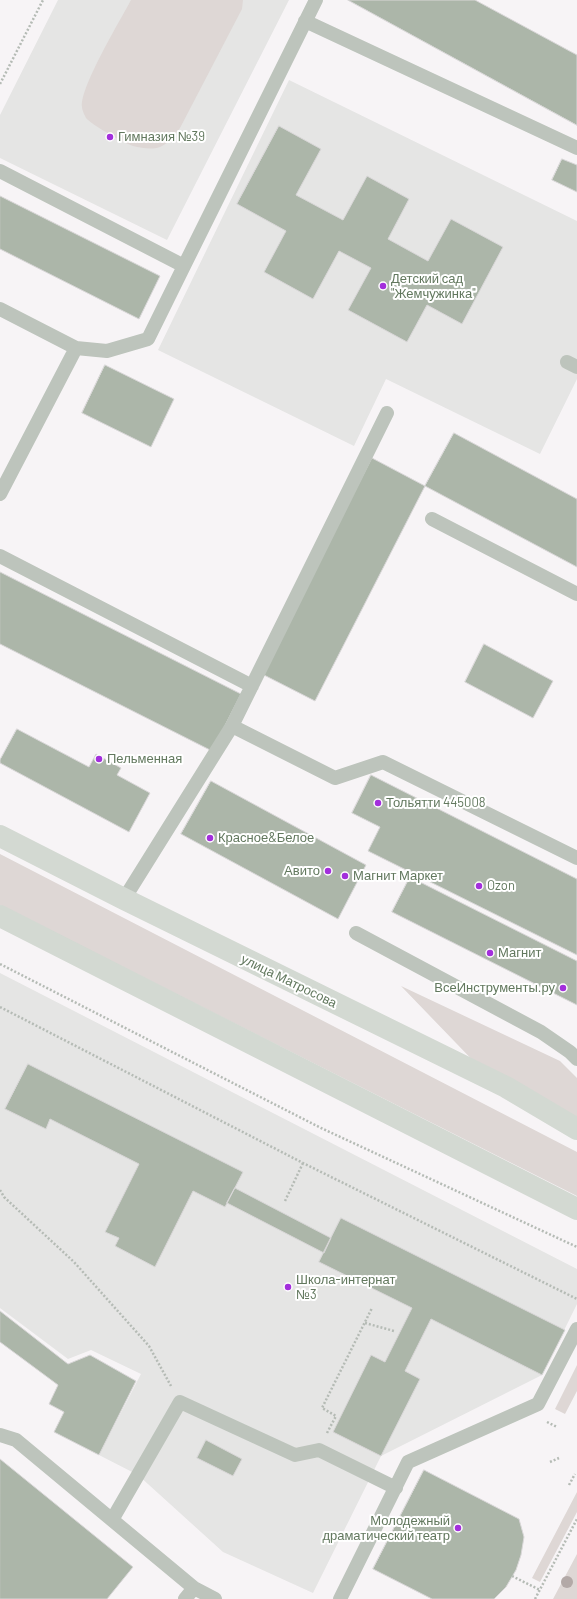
<!DOCTYPE html>
<html>
<head>
<meta charset="utf-8">
<style>
  body { margin:0 }
  canvas { display:block; background:#f7f4f6 }
</style>
</head>
<body>
<canvas width="577" height="1599"></canvas>
<script>
const c = document.querySelector('canvas').getContext('2d');
c.lineJoin = 'round';
function fillPath(path, color) { c.fillStyle = color; c.fill(path, 'evenodd'); }
function stroke(path, color, width, dash) { c.strokeStyle = color; c.lineWidth = width; c.lineCap = dash ? 'butt' : 'round'; c.setLineDash(dash || []); c.stroke(path); }
function label(font, color, halo, rows, align = 'center') {
  c.font = font + ' Barlow,sans-serif'; c.lineWidth = 4; c.setLineDash([]); c.textBaseline = 'middle'; c.strokeStyle = halo; c.fillStyle = color; for (const [text, x, y, turn = 0] of rows) {
    c.save(); c.translate(x, y); c.rotate((+turn || 0) * Math.PI / 180); c.textAlign = isNaN(turn) ? turn : align; if (halo) c.strokeText(text, 0, 0); c.fillText(text, 0, 0); c.restore();
  }
}
fillPath(new Path2D(`
  M 58,0 L 289,0 L 167,240 L 0,158 L 0,115 Z
  M 289,80 L 577,221 L 577,379 L 540,454 L 386,379 L 354,446 L 158,350 Z
  M 0,973 L 577,1269 L 577,1304 L 542,1375 L 381,1456 L 313,1593 L 223,1552 L 138,1475 L 99,1455 L 141,1374 L 91,1350 L 68,1359 L 0,1308 Z`), '#e5e5e4');
fillPath(new Path2D(`
  M 131,0 L 243,0 L 242,9 L 180,128 C 175,135 168,144 160,147 C 152,150 142,148 133,146 C 124,143 92,125 86,118 C 85,116 82,110 82,107 C 80,87 120,21 131,0 Z
  M 0,854 L 577,1152 L 577,1196 L 0,905 Z
  M 401,986 L 560,1061 L 577,1078 L 577,1122 L 483,1071 Z
  M 577,1365 L 577,1391 L 565,1414 L 555,1409 Z
  M 577,1492 L 577,1512 L 540,1582 L 532,1578 Z
  M 577,1554 L 577,1599 L 553,1599 Z`), '#ded7d5');
const building = new Path2D(`
  M 348,0 L 475,0 L 577,55 L 577,125 Z
  M 279,126 L 321,149 L 296,195 L 343,220 L 367,176 L 409,199 L 388,239 L 428,261 L 451,219 L 503,247 L 462,324 L 427,305 L 407,342 L 348,310 L 371,268 L 339,251 L 313,299 L 264,272 L 286,231 L 237,204 Z
  M 562,159 L 577,165 L 577,192 L 552,180 Z
  M 0,196 L 160,276 L 139,319 L 0,249 Z
  M 105,365 L 174,399 L 151,447 L 82,413 Z
  M 454,433 L 577,499 L 577,567 L 425,486 Z
  M 372,458 L 425,486 L 315,701 L 262,674 Z
  M 0,572 L 241,694 L 212,751 L 0,644 Z
  M 484,644 L 553,681 L 533,718 L 465,682 Z
  M 17,729 L 89,767 L 96,754 L 121,768 L 117,775 L 150,793 L 129,832 L 0,763 L 0,760 Z
  M 371,775 L 577,879 L 577,955 L 368,851 L 380,827 L 352,813 Z
  M 211,781 L 366,865 L 338,919 L 181,834 Z
  M 410,877 L 577,961 L 577,1005 L 392,912 Z
  M 28,1064 L 243,1172 L 225,1207 L 193,1191 L 155,1267 L 115,1246 L 119,1238 L 105,1232 L 139,1164 L 50,1119 L 46,1129 L 5,1109 Z
  M 235,1188 L 331,1238 L 324,1253 L 227,1203 Z
  M 341,1218 L 565,1330 L 542,1375 L 431,1319 L 405,1371 L 420,1379 L 381,1456 L 333,1432 L 371,1355 L 385,1362 L 412,1308 L 319,1262 Z
  M 0,1311 L 68,1364 L 90,1355 L 136,1381 L 99,1455 L 54,1432 L 64,1412 L 49,1404 L 58,1385 L 0,1342 Z
  M 206,1440 L 242,1459 L 233,1476 L 197,1458 Z
  M 0,1459 L 133,1567 L 107,1599 L 0,1599 Z
  M 424,1470 L 519,1519 L 524,1537 L 521,1555 L 516,1570 L 506,1587 L 494,1599 L 432,1599 L 373,1569 Z`);
fillPath(building, '#acb6a9');
stroke(building, '#d9d7d8', 1);
stroke(new Path2D(`
  M 0,84 L 43,0
  M 0,964 L 321,1128 L 577,1247
  M 0,1007 L 303,1163 L 577,1299
  M 0,1190 L 4,1197 L 74,1262 L 149,1346 L 171,1386
  M 285,1201 L 303,1163
  M 365,1323 L 394,1331
  M 547,1422 L 557,1427
  M 327,1433 L 336,1416 L 322,1408 L 372,1308
  M 550,1462 L 559,1458
  M 569,1485 L 575,1474
  M 512,1576 L 540,1590
  M 535,1599 L 577,1519`), '#b5bbb5', 2.5, [2, 2]);
stroke(new Path2D(`
  M 305,21 L 577,148
  M 0,171 L 184,266 L 316,0
  M 0,309 L 76,348
  M 567,362 L 577,367
  M 0,494 L 76,348 L 107,351 L 148,339 L 184,266
  M 432,519 L 577,594
  M 0,556 L 252,686
  M 232,726 L 335,778 L 383,762 L 577,858
  M 124,899 L 232,726 L 387,413
  M 356,933 L 541,1032 L 570,1052 L 577,1059
  M 0,1435 L 16,1440 L 194,1588
  M 112,1520 L 180,1402 L 295,1455 L 319,1450 L 396,1488
  M 185,1599 L 194,1588 L 215,1599
  M 340,1599 L 408,1462 L 538,1404 L 577,1329`), '#bdc4bc', 14);
stroke(new Path2D(`
  M 0,836 L 124,899 L 506,1087 L 577,1129
  M 0,916 L 577,1209`), '#d3d9d2', 22);
c.fillStyle = '#b3a9a7';
for (const [x, y] of [
  [567,1582]
]) { c.beginPath(); c.arc(x, y, 6, 0, 2 * Math.PI); c.fill(); }
for (const [x, y, r, color] of [
  [110,137,4,"#a32fdc"],
  [383,286,4,"#a32fdc"],
  [99,759,4,"#a32fdc"],
  [378,803,4,"#a32fdc"],
  [210,838,4,"#a32fdc"],
  [328,871,4,"#a32fdc"],
  [345,876,4,"#a32fdc"],
  [479,886,4,"#a32fdc"],
  [490,953,4,"#a32fdc"],
  [563,988,4,"#a32fdc"],
  [288,1287,4,"#a32fdc"],
  [458,1528,4,"#a32fdc"]
]) { const dot = new Path2D(); dot.arc(x, y, r, 0, 2 * Math.PI); c.fillStyle = color; c.fill(dot); stroke(dot, '#fff', 1.5); }
label('13px', '#62785e', '#fff', [
  ["Гимназия №39",118,137],
  ["Детский сад",391,279],
  ["\"Жемчужинка\"",391,294],
  ["Пельменная",107,759],
  ["Тольятти 445008",386,803],
  ["Красное&Белое",218,838],
  ["Авито",320,871,"right"],
  ["Магнит Маркет",353,876],
  ["Ozon",487,886],
  ["Магнит",498,953],
  ["ВсеИнструменты.ру",555,988,"right"],
  ["Школа-интернат",296,1280],
  ["№3",296,1295],
  ["Молодежный",450,1521,"right"],
  ["драматический театр",450,1536,"right"]
], 'left');
label('13px', '#62785e', '#fff', [
  ["улица Матросова",289,981,26]
]);
</script>
</body>
</html>
